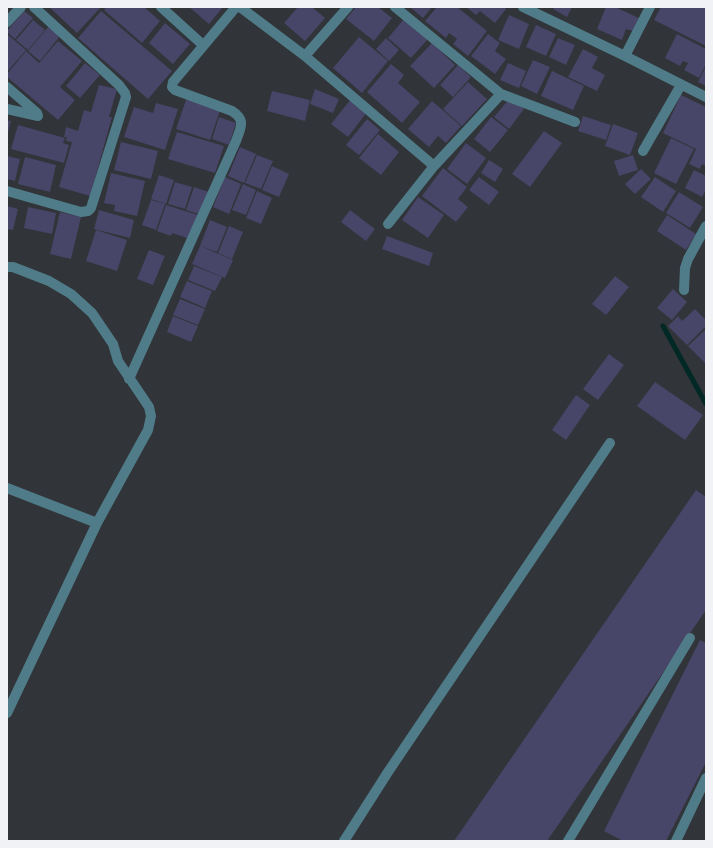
<!DOCTYPE html>
<html>
<head>
<meta charset="utf-8">
<style>
  body { margin:0 }
  #map { position:relative; width:713px; height:848px; overflow:hidden; background:#313438; font-family:Mulish,sans-serif }
  canvas { display:block }
  .frame { position:absolute; inset:0; border:8px solid #f0f2f5; pointer-events:none }
</style>
</head>
<body>
<div id="map">
<canvas width="713" height="848"></canvas>
<div class="frame"></div>
</div>
<script>
const c = document.querySelector('canvas').getContext('2d');
c.lineJoin = 'round';
function stroke(path, color, width, dash) { c.strokeStyle = color; c.lineWidth = width; c.lineCap = dash ? 'butt' : 'round'; c.setLineDash(dash || []); c.stroke(path); }
function fillPath(path, color) { c.fillStyle = color; c.fill(path, 'evenodd'); }
stroke(new Path2D(`
  M 663,326 L 706,404`), '#002925', 5);
fillPath(new Path2D(`
  M 49,7 L 101,7 L 77,33 Z
  M 106,7 L 144,7 L 160,21 L 142,43 L 104,10 Z
  M 189,7 L 223,7 L 209,24 Z
  M 298,7 L 312,7 L 325,18 L 305,41 L 284,23 Z
  M 356,7 L 378,7 L 392,18 L 374,41 L 346,19 Z
  M 410,7 L 432,7 L 423,18 Z
  M 437,7 L 457,7 L 487,31 L 468,56 L 453,44 L 457,39 L 449,33 L 446,38 L 425,21 Z
  M 466,7 L 504,7 L 506,9 L 495,23 L 480,11 L 476,15 Z
  M 554,7 L 572,7 L 567,17 L 553,9 Z
  M 606,7 L 615,7 L 639,18 L 633,31 L 626,29 L 622,40 L 597,29 Z
  M 661,7 L 706,7 L 705,15 L 706,16 L 706,46 L 654,20 Z
  M 24,11 L 33,18 L 15,39 L 7,32 L 7,31 Z
  M 101,11 L 172,71 L 148,99 L 78,38 Z
  M 509,15 L 529,24 L 519,49 L 498,40 Z
  M 404,19 L 428,39 L 411,58 L 388,38 Z
  M 33,20 L 45,30 L 28,50 L 16,40 Z
  M 165,23 L 190,44 L 173,64 L 149,43 Z
  M 536,25 L 556,34 L 546,56 L 526,47 Z
  M 49,26 L 60,36 L 40,61 L 28,51 Z
  M 7,34 L 26,50 L 7,72 Z
  M 488,34 L 500,43 L 495,51 L 506,59 L 495,74 L 471,56 Z
  M 677,34 L 706,49 L 706,64 L 699,78 L 684,70 L 688,63 L 683,61 L 680,66 L 665,58 Z
  M 359,37 L 388,61 L 362,93 L 333,68 Z
  M 386,38 L 399,50 L 389,61 L 376,49 Z
  M 558,38 L 575,45 L 566,65 L 549,57 Z
  M 58,41 L 82,61 L 60,87 L 75,100 L 58,120 L 7,77 L 7,74 L 26,51 L 39,63 Z
  M 432,43 L 455,65 L 434,88 L 410,66 Z
  M 583,49 L 598,57 L 592,68 L 605,75 L 597,91 L 568,77 Z
  M 533,60 L 550,67 L 537,94 L 521,86 Z
  M 85,63 L 100,75 L 80,98 L 66,86 Z
  M 508,63 L 526,71 L 519,88 L 500,80 Z
  M 391,64 L 404,75 L 398,83 L 420,102 L 402,123 L 367,92 Z
  M 458,65 L 471,77 L 453,97 L 440,85 Z
  M 706,66 L 706,86 L 698,82 Z
  M 552,71 L 584,86 L 573,110 L 541,96 Z
  M 468,82 L 487,99 L 462,126 L 443,109 Z
  M 99,85 L 117,89 L 109,117 L 112,117 L 90,196 L 59,187 L 72,142 L 66,141 L 67,137 L 64,137 L 66,127 L 78,131 L 84,110 L 91,112 Z
  M 315,89 L 339,99 L 333,113 L 310,104 Z
  M 272,91 L 310,100 L 305,121 L 267,111 Z
  M 681,95 L 706,107 L 706,166 L 702,164 L 700,169 L 689,164 L 696,149 L 663,133 Z
  M 187,97 L 221,108 L 210,140 L 176,129 Z
  M 510,98 L 524,109 L 509,129 L 494,117 Z
  M 351,99 L 367,112 L 348,137 L 331,124 Z
  M 432,101 L 461,126 L 446,143 L 438,136 L 429,147 L 408,129 Z
  M 156,103 L 178,109 L 165,150 L 124,137 L 134,107 L 153,113 Z
  M 583,116 L 611,125 L 606,140 L 578,131 Z
  M 219,117 L 236,123 L 229,145 L 212,139 Z
  M 491,117 L 508,130 L 490,152 L 474,139 Z
  M 367,119 L 380,130 L 359,155 L 346,145 Z
  M 7,120 L 11,121 L 8,133 L 7,133 Z
  M 613,124 L 638,133 L 630,155 L 605,146 Z
  M 18,125 L 65,138 L 63,143 L 69,145 L 64,163 L 11,149 Z
  M 544,131 L 562,143 L 530,187 L 512,174 Z
  M 177,132 L 224,146 L 215,173 L 168,159 Z
  M 378,134 L 399,152 L 381,175 L 359,158 Z
  M 671,138 L 694,149 L 676,184 L 654,173 Z
  M 121,142 L 158,151 L 151,179 L 114,170 Z
  M 466,143 L 486,158 L 467,184 L 447,169 Z
  M 240,147 L 256,154 L 244,183 L 228,176 Z
  M 257,155 L 273,161 L 261,189 L 245,183 Z
  M 633,155 L 638,170 L 619,176 L 614,161 Z
  M 7,156 L 20,159 L 15,181 L 7,179 Z
  M 25,157 L 56,165 L 50,192 L 18,184 Z
  M 489,160 L 503,169 L 495,182 L 481,173 Z
  M 272,166 L 289,174 L 279,197 L 262,190 Z
  M 443,168 L 467,187 L 458,199 L 468,207 L 456,222 L 422,196 Z
  M 641,169 L 651,179 L 635,194 L 625,184 Z
  M 694,170 L 706,176 L 706,190 L 702,197 L 685,188 Z
  M 111,173 L 145,181 L 137,216 L 114,211 L 115,205 L 104,203 Z
  M 159,175 L 174,180 L 166,204 L 151,199 Z
  M 225,177 L 241,184 L 229,214 L 213,207 Z
  M 479,177 L 499,192 L 489,205 L 469,190 Z
  M 655,177 L 676,191 L 663,212 L 641,197 Z
  M 175,182 L 192,187 L 185,209 L 168,204 Z
  M 243,184 L 256,190 L 246,215 L 232,210 Z
  M 194,187 L 209,192 L 201,215 L 186,210 Z
  M 257,191 L 272,198 L 261,224 L 246,218 Z
  M 679,192 L 703,207 L 690,228 L 666,213 Z
  M 418,197 L 444,215 L 428,238 L 402,220 Z
  M 151,200 L 165,204 L 156,230 L 142,225 Z
  M 166,205 L 198,215 L 190,239 L 172,233 L 171,236 L 157,231 Z
  M 7,206 L 18,209 L 13,230 L 7,229 Z
  M 28,207 L 56,213 L 52,234 L 24,228 Z
  M 99,210 L 134,220 L 130,238 L 94,229 Z
  M 350,210 L 375,229 L 366,241 L 341,222 Z
  M 60,212 L 81,217 L 71,259 L 50,254 Z
  M 667,215 L 696,234 L 686,250 L 657,231 Z
  M 210,220 L 227,227 L 217,252 L 200,246 Z
  M 229,226 L 243,232 L 232,259 L 218,253 Z
  M 96,230 L 127,240 L 117,271 L 86,261 Z
  M 387,236 L 433,253 L 429,266 L 382,249 Z
  M 200,246 L 233,260 L 225,278 L 192,264 Z
  M 149,250 L 165,256 L 153,285 L 137,279 Z
  M 194,266 L 222,277 L 215,291 L 188,280 Z
  M 615,276 L 629,287 L 606,315 L 592,304 Z
  M 187,281 L 212,291 L 205,308 L 180,297 Z
  M 673,289 L 687,302 L 672,320 L 657,308 Z
  M 180,299 L 205,309 L 198,325 L 173,315 Z
  M 695,309 L 706,320 L 706,326 L 687,345 L 668,326 L 678,316 L 682,321 Z
  M 173,316 L 198,326 L 191,342 L 167,332 Z
  M 706,329 L 706,364 L 688,346 Z
  M 609,354 L 624,365 L 598,400 L 583,389 Z
  M 655,382 L 703,415 L 685,440 L 637,406 Z
  M 576,395 L 590,405 L 566,440 L 552,430 Z
  M 696,490 L 706,497 L 706,610 L 547,841 L 454,841 Z
  M 700,640 L 706,643 L 706,762 L 666,841 L 623,841 L 604,831 Z`), '#474568');
stroke(new Path2D(`
  M 161,7 L 203,45
  M 240,7 L 305,56 L 434,166
  M 395,7 L 501,94 L 575,122
  M 523,7 L 625,56 L 706,97
  M 7,22 L 21,7
  M 305,56 L 348,7
  M 625,56 L 650,7
  M 7,87 L 37,113 L 38,116
  M 7,109 L 38,116
  M 643,151 L 681,85
  M 7,191 L 81,212 L 88,211 L 91,208 L 126,97 L 125,93 L 119,85 L 34,7
  M 388,224 L 434,166 L 501,94
  M 7,267 L 13,267 L 49,281 L 71,294 L 92,313 L 113,344 L 118,361 L 149,407 L 151,416 L 148,430 L 97,523 L 7,713
  M 684,290 L 685,268 L 688,259 L 706,226
  M 129,379 L 236,141 C 241,127 246,120 232,111 L 175,90 L 172,87 L 173,82 L 236,7
  M 7,488 L 97,523
  M 344,841 L 388,772 L 610,443
  M 568,841 L 690,638
  M 676,841 L 706,778`), '#4f7c88', 10);
</script>
</body>
</html>
